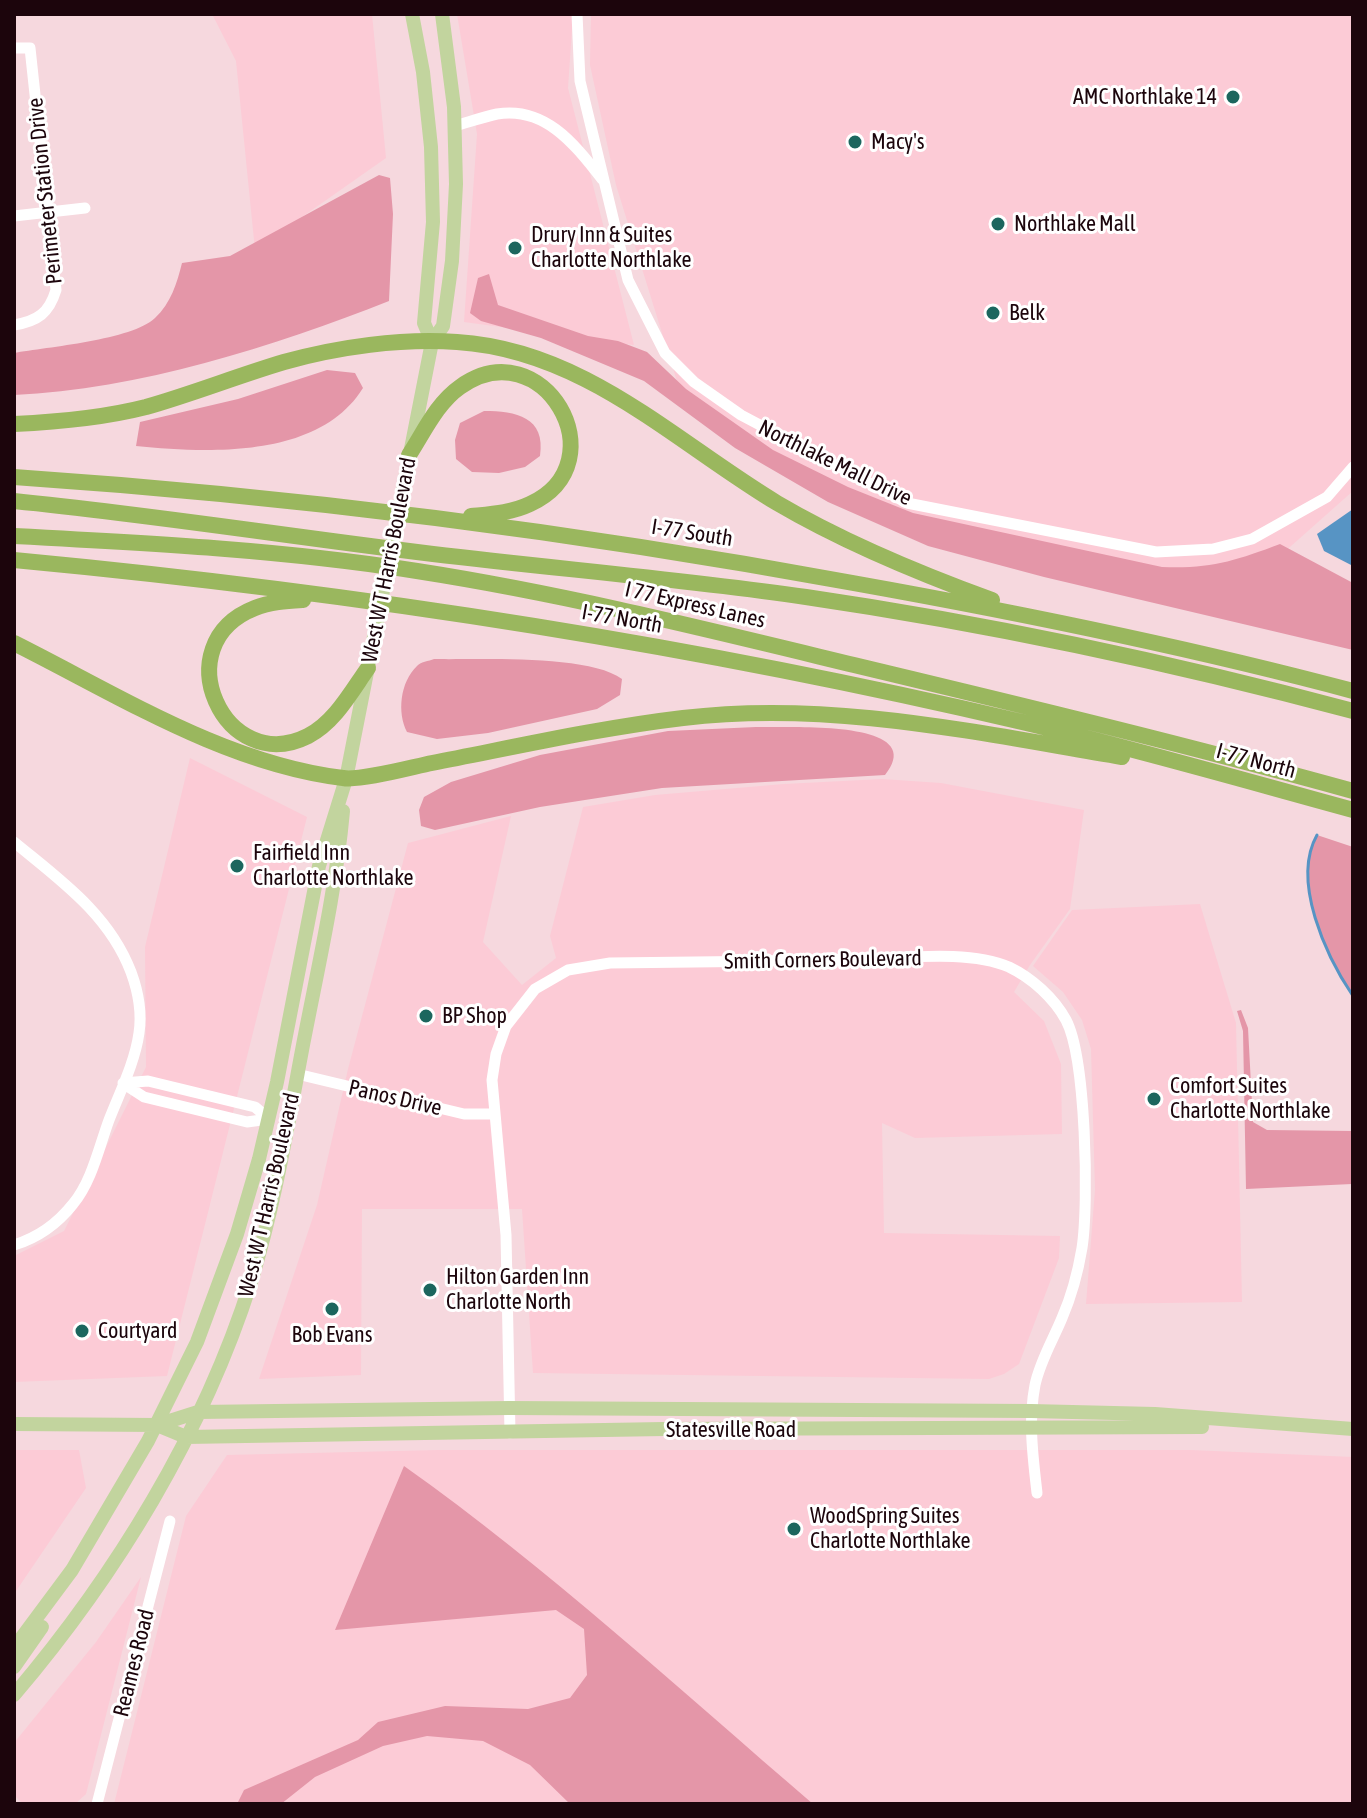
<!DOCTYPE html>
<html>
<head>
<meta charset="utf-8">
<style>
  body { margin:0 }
  #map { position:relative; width:1367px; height:1818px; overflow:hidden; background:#f6d8de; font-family:"Asap Condensed",sans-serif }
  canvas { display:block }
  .frame { position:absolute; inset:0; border:16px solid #1c050c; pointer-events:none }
</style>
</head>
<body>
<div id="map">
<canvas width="1367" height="1818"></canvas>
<div class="frame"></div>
</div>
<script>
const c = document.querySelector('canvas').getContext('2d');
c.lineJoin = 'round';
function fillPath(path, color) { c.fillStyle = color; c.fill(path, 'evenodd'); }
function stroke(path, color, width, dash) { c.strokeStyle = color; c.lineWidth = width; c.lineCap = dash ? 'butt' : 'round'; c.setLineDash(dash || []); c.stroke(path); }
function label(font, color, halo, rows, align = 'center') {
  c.font = font + ' "Asap Condensed",sans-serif'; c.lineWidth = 6; c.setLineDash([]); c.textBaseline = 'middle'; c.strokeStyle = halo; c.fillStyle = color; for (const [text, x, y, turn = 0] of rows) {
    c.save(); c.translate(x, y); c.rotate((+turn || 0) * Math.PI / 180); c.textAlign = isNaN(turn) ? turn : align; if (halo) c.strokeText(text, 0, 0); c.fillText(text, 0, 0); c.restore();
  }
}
fillPath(new Path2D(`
  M 212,14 L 372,14 L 386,158 L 255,250 L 236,61 Z
  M 457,14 L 573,14 L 568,88 L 634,345 L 464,322 L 477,134 Z
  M 591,14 L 1353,14 L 1353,491 L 1237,594 L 900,519 L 685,407 L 616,185 L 590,65 Z
  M 190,758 L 307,817 L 167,1376 L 14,1382 L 14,1256 L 64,1231 L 146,1067 L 145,947 Z
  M 882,779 L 941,783 L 1084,810 L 1070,909 L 1030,965 L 1014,992 L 1044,1021 L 1061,1064 L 1062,1134 L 915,1138 L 882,1123 L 884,1233 L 1060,1236 L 1059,1258 L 1019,1364 L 1004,1374 L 989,1379 L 533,1373 L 522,1209 L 362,1209 L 361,1375 L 259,1379 L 317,1205 L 348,1069 L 408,843 L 511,816 L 483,942 L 522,985 L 556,958 L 550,936 L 583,807 L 655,795 L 784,784 Z
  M 1200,904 L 1236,1023 L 1242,1302 L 1086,1304 L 1095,1190 L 1091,1049 L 1082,1020 L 1063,992 L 1033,966 L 1072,910 Z
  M 14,1450 L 79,1450 L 86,1488 L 14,1594 Z
  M 438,1450 L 1191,1450 L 1353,1457 L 1353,1804 L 114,1804 L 186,1516 L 227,1455 Z
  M 141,1577 L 86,1794 L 75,1804 L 23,1804 L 14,1795 L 14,1743 L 96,1642 Z`), '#fccbd6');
fillPath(new Path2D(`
  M 379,175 L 390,178 L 393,214 L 389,301 C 275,346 137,390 14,395 L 14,353 C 47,347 132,340 155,318 C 171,303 177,283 182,263 L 230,256 Z
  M 489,274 L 498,305 L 588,336 L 618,341 L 647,352 L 686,389 L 773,450 L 848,487 L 913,513 L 1162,567 C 1210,569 1235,561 1280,544 L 1353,583 L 1353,650 L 1044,577 L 928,546 L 828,502 L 735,448 L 644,381 L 541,338 L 481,321 L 470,313 L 478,278 Z
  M 327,370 L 355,373 L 363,388 C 319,459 208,453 136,446 L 140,422 L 238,399 Z
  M 484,411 C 516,411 546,417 540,456 L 525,467 L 499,473 L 472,472 L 456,459 L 455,440 L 460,423 Z
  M 434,659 C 479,660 588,654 622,679 L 620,695 L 597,709 L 488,733 L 437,739 L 407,732 C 397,713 400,682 417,666 C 420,662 429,661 434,659 Z
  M 756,727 C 784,728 931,718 885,775 L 662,788 L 540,807 L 435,830 L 421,826 L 419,810 L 424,797 L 451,782 L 540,755 L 668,731 Z
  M 1317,835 L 1353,847 L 1353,996 C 1326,956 1291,881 1317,835 Z
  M 1241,1010 L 1248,1028 L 1253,1122 L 1267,1130 L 1353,1131 L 1353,1195 L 1352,1184 L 1246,1189 L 1243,1031 L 1237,1011 Z
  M 404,1466 C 548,1568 679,1689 813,1804 L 570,1804 L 530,1765 L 483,1741 L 427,1736 L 383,1746 L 315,1777 L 281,1804 L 237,1804 L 244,1790 L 358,1740 L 378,1722 L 445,1706 L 528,1709 L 570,1698 L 587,1675 L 584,1629 L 556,1610 L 335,1630 Z`), '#e496a8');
fillPath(new Path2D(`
  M 1353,509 L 1353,566 L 1324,551 L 1317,534 Z`), '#5794c4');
stroke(new Path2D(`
  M 1317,835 C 1291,881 1326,956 1353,996`), '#5794c4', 3);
stroke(new Path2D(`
  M 577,14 L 580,81 L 628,280 L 665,353 L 694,382 L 741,415 L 907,503 L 1156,552 L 1213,549 L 1252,539 L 1327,497 L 1353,467
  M 14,48 L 30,48 L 56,290 C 49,313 38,321 14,325
  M 455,126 C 469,122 483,117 497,114 C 546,106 575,145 602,179
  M 14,216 L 85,208
  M 14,842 C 60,880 109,914 131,972 C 138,991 142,1013 139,1033 C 135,1062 120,1092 109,1120 C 99,1147 92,1181 73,1204 C 58,1223 37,1238 14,1245
  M 297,1074 L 464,1114 L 494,1114
  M 123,1083 L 148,1081 L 255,1107 L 269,1119
  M 124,1084 L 144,1097 L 247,1122 L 269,1119
  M 510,1433 L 506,1235 L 492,1080 L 496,1054 L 506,1026 L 535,989 L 568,970 L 610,963 C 695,962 779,961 864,959 C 907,958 969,950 1009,967 C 1032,978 1054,998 1066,1020 C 1086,1058 1089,1203 1082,1248 C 1078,1272 1072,1295 1062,1318 C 1053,1340 1040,1361 1035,1385 C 1028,1421 1033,1457 1037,1493
  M 97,1804 L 170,1521`), '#fff', 11);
stroke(new Path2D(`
  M 412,14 L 423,72 L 431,147 L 433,222 L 424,323 L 432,342
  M 14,1424 L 157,1425 L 198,1412 L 509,1408 L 1031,1411 L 1155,1414 L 1353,1429
  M 157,1425 L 186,1437 L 664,1429 L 1202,1427
  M 14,1648 L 72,1570 L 148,1441 L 197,1342 L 237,1234 L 259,1159 L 277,1082 L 319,866 L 346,779 L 432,342 L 443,326 L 452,261 L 456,184 L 454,107 L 442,14
  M 14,1667 L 42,1627
  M 14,1695 C 116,1575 203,1433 251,1282 C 275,1204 288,1124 303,1045 C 318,967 336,890 343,811`), '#c2d49e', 14);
stroke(new Path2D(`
  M 14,424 C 58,422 103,418 146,407 C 192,394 237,376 284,362 C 338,347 401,338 457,342 C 584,350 674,441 777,503 C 845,543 918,573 992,600
  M 409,455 C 424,432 437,403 460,387 C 542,328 621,462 530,504 C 511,513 491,514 471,516
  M 14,477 C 295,496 576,532 853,583 C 1021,613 1188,647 1353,691
  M 14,501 C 154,515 293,537 433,554 C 558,569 682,579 806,597 C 990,624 1173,663 1353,711
  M 14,536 C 149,543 284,550 417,571 C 565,594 709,630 854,665 C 1021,705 1187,745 1353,791
  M 14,560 C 353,592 690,644 1022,722 C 1133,748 1243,780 1353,810
  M 303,600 C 287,601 270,602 255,608 C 163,644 225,778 308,736 C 335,722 351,692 368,668
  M 14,643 C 118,695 226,764 343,778 C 361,781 412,767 432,763 C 515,747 599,728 683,718 C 830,700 977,733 1122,757`), '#9ab75e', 16);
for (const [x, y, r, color] of [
  [1233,97,8,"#1c665e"],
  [855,142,8,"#1c665e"],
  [998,224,8,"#1c665e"],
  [515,248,8,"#1c665e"],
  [993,313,8,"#1c665e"],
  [237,866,8,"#1c665e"],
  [426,1016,8,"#1c665e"],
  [1154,1099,8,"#1c665e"],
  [430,1290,8,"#1c665e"],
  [332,1309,8,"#1c665e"],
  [82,1331,8,"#1c665e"],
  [794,1529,8,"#1c665e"]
]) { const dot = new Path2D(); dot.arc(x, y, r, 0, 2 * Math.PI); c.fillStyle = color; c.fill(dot); stroke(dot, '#fff', 3); }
label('22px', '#1c050c', '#fff', [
  ["AMC Northlake 14",1217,97,"right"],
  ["Macy's",871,142],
  ["Northlake Mall",1014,224],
  ["Drury Inn & Suites",531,235],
  ["Charlotte Northlake",531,260],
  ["Belk",1009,313],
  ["Fairfield Inn",253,853],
  ["Charlotte Northlake",253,878],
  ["BP Shop",442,1016],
  ["Comfort Suites",1170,1086],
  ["Charlotte Northlake",1170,1111],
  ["Hilton Garden Inn",446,1277],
  ["Charlotte North",446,1302],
  ["Courtyard",98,1331],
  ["Bob Evans",332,1335,"center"],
  ["WoodSpring Suites",810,1516],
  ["Charlotte Northlake",810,1541]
], 'left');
label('22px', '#1c050c', '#fff', [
  ["Perimeter Station Drive",45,191,-96],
  ["Northlake Mall Drive",835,463,26],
  ["I-77 South",692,533,9],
  ["West W T Harris Boulevard",389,560,-79],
  ["I 77 Express Lanes",695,605,13],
  ["I-77 North",622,619,10],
  ["I-77 North",1256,761,15],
  ["Smith Corners Boulevard",823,960,-1],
  ["Panos Drive",395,1098,13],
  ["West W T Harris Boulevard",269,1195,-77],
  ["Statesville Road",731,1430],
  ["Reames Road",134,1663,-76]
]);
</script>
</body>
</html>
